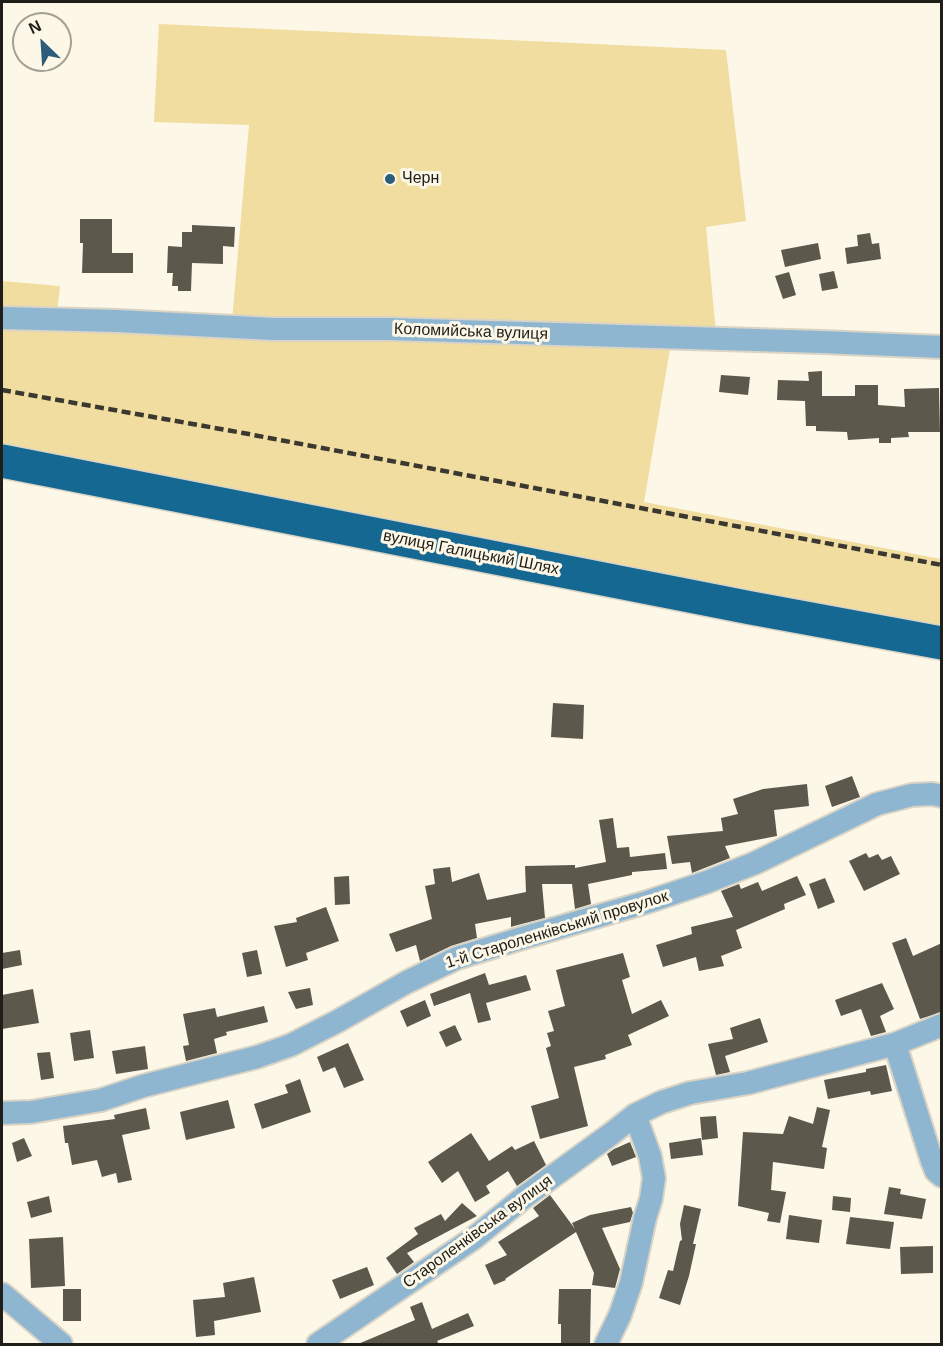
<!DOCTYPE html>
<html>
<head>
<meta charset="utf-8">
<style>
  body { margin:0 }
  #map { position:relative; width:943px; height:1346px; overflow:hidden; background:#fcf7e7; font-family:Helvetica,sans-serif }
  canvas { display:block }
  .frame { position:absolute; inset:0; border:3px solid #201e18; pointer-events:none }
  .north { position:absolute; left:12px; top:12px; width:60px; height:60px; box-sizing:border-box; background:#fcf7e7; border:2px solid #a4a094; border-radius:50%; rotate:335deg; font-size:16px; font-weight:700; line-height:24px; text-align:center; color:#201e18 }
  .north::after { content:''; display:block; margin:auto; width:21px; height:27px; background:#2b5d7b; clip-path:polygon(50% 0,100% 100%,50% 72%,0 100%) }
</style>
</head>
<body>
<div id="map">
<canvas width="943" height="1346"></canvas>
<div class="frame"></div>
<div class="north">N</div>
</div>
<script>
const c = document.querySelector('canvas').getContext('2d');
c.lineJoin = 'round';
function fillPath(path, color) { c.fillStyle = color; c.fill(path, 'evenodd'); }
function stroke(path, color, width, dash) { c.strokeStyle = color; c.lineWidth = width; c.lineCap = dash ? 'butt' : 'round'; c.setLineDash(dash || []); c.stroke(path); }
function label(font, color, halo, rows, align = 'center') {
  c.font = font + ' Helvetica,sans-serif'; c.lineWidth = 6; c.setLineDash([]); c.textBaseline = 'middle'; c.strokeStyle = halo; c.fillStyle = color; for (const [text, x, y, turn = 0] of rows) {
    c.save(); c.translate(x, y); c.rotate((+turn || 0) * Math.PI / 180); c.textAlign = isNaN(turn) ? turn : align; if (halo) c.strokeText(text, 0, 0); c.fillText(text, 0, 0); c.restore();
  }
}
fillPath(new Path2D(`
  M 159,24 L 726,50 L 746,221 L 706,227 L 717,344 L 671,343 L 644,502 L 941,559 L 941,649 L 2,467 L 2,281 L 60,286 L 57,312 L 232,321 L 249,125 L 154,122 Z`), '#f1dda0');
fillPath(new Path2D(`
  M 80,219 L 112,219 L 112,253 L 133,253 L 133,273 L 82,273 L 83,243 L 80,243 Z
  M 192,225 L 235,227 L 234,247 L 223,246 L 223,264 L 192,263 L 191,291 L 178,291 L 178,286 L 172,286 L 173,273 L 167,273 L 168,246 L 182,247 L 182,232 L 192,232 Z
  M 870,233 L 872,244 L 879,243 L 881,259 L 847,264 L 845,248 L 858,246 L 857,235 Z
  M 818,243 L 821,259 L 785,267 L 781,250 Z
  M 834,271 L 838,288 L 822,291 L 819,274 Z
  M 789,272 L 796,295 L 783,299 L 775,276 Z
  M 822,371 L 822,396 L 855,396 L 855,385 L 878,385 L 878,405 L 905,407 L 904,389 L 939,388 L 940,432 L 908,432 L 909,437 L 891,438 L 891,443 L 879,443 L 879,438 L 848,440 L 847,432 L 816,431 L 816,426 L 806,426 L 805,401 L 777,400 L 778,380 L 809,381 L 808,372 Z
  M 721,375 L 750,377 L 748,395 L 719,392 Z
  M 553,703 L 584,705 L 583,739 L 551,737 Z
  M 852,776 L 860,797 L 832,807 L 825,786 Z
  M 807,784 L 809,806 L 774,810 L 777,836 L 725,846 L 730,858 L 692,873 L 690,862 L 672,864 L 667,836 L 723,831 L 721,818 L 738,814 L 733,799 L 763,789 Z
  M 613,818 L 617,848 L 629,847 L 630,857 L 665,853 L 667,869 L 632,872 L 632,875 L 588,884 L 591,904 L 575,909 L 572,884 L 542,884 L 545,918 L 514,926 L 511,927 L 511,917 L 475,924 L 477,938 L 451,946 L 420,961 L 416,945 L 396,952 L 389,934 L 432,919 L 425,886 L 435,884 L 433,869 L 450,867 L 452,882 L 479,873 L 487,900 L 526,892 L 525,866 L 575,865 L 575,868 L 606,862 L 599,820 Z
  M 866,853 L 869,858 L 878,854 L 882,860 L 891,856 L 900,874 L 864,891 L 849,861 Z
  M 349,876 L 350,904 L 335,905 L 334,877 Z
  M 797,876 L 806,895 L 784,904 L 785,909 L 736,930 L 742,948 L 721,956 L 724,966 L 699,971 L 696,957 L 663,967 L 656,945 L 692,934 L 691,927 L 733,917 L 721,891 L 739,884 L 741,889 L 758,882 L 762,891 Z
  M 825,878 L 835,902 L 818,909 L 809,884 Z
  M 326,907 L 339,941 L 306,953 L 308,960 L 286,967 L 274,926 L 297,922 L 296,918 Z
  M 906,938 L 913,956 L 942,943 L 942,1012 L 920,1019 L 892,943 Z
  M 20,950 L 22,965 L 2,969 L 2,953 Z
  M 257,950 L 262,974 L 247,977 L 242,953 Z
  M 623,953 L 630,977 L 622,980 L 632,1014 L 661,1000 L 669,1016 L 628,1035 L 632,1045 L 605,1055 L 606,1059 L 574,1067 L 588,1126 L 540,1139 L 531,1106 L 559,1098 L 546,1048 L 551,1046 L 547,1033 L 554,1031 L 548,1011 L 565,1006 L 556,970 Z
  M 485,973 L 489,985 L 526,975 L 531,990 L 486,1003 L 491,1020 L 478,1023 L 470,993 L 434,1006 L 430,994 Z
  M 882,983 L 894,1009 L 880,1016 L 886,1032 L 871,1036 L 861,1009 L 841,1016 L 835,1000 Z
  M 310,988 L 313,1005 L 296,1009 L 288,992 Z
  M 33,989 L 39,1023 L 2,1029 L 2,995 Z
  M 425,1000 L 431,1016 L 407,1027 L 400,1011 Z
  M 264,1006 L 268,1022 L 226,1032 L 227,1035 L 214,1039 L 217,1053 L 186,1061 L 183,1046 L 189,1045 L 183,1014 L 215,1008 L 217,1017 Z
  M 760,1018 L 768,1042 L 725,1056 L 730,1072 L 716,1075 L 708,1044 L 733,1039 L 730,1028 Z
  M 455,1025 L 462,1040 L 446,1047 L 439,1032 Z
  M 90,1030 L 94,1058 L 74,1061 L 70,1033 Z
  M 348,1043 L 364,1080 L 344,1088 L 335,1067 L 323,1072 L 317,1057 Z
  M 145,1046 L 148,1069 L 116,1074 L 112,1051 Z
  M 50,1052 L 54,1078 L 41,1080 L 37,1053 Z
  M 886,1065 L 892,1091 L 871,1095 L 870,1091 L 828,1099 L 824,1080 L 866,1072 L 866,1069 Z
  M 300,1079 L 311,1112 L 262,1129 L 254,1104 L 288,1093 L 285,1085 Z
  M 228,1100 L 235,1128 L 186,1140 L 180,1112 Z
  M 817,1107 L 830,1110 L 822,1147 L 827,1148 L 824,1169 L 773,1162 L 771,1190 L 786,1192 L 780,1223 L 767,1221 L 769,1213 L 738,1206 L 743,1132 L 783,1134 L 789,1116 L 813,1124 Z
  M 146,1108 L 150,1129 L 122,1135 L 132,1180 L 118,1183 L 116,1173 L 102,1177 L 97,1160 L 72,1165 L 68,1143 L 65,1143 L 63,1126 L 115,1119 L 114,1115 Z
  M 716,1116 L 718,1138 L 702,1140 L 700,1117 Z
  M 471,1133 L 489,1161 L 512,1146 L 515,1150 L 534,1141 L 546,1165 L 517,1186 L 508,1171 L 486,1186 L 490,1193 L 475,1202 L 458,1171 L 442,1183 L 428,1162 Z
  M 24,1138 L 32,1156 L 17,1162 L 12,1143 Z
  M 701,1138 L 703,1155 L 671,1159 L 669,1143 Z
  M 630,1142 L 636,1157 L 612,1166 L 607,1154 L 614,1149 Z
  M 889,1187 L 901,1189 L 900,1194 L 926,1199 L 922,1219 L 884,1214 Z
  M 550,1195 L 575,1229 L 572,1223 L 590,1215 L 631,1207 L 633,1213 L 630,1222 L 602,1228 L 620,1269 L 615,1288 L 592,1285 L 594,1273 L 576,1232 L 505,1279 L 506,1280 L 494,1285 L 485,1265 L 507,1255 L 498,1242 L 539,1216 L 533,1208 Z
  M 49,1196 L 52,1212 L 31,1218 L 27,1202 Z
  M 833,1196 L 851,1198 L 850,1212 L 832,1210 Z
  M 462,1203 L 477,1216 L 407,1253 L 414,1262 L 397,1274 L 386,1258 L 418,1234 L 414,1228 L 441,1214 L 445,1221 Z
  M 684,1205 L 701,1209 L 693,1244 L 696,1244 L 689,1276 L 680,1305 L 659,1298 L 668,1270 L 673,1271 L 680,1241 L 682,1240 L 680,1224 Z
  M 789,1215 L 822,1220 L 819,1243 L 786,1239 Z
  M 850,1217 L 894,1222 L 890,1249 L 846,1244 Z
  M 63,1237 L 65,1286 L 31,1288 L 29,1239 Z
  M 933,1246 L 933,1273 L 901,1274 L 900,1247 Z
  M 367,1267 L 374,1285 L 340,1299 L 332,1280 Z
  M 254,1277 L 261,1312 L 214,1321 L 215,1335 L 196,1337 L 193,1300 L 225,1297 L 223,1283 Z
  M 63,1289 L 81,1289 L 81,1321 L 63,1321 Z
  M 559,1289 L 591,1289 L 590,1344 L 561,1344 L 561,1324 L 558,1324 Z
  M 422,1302 L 432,1329 L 468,1313 L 474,1326 L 437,1341 L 439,1344 L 358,1344 L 415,1320 L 410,1307 Z`), '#5c584b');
const minor = new Path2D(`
  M 2,318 L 118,321 L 273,329 L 390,329 L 822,342 L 942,347
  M 895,1044 L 932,1161 L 936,1171 L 942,1176
  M 2,1113 L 31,1112 L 101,1100 L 143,1086 L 257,1057 L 291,1045 L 338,1021 L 407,982 L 457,958 L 519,939 L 647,902 L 707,882 L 755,863 L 877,804 L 912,795 L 932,794 L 942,796
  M 2,1294 L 61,1344
  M 318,1344 L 474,1238 L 523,1198 L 611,1134 L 635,1115
  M 606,1344 L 620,1315 L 631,1283 L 645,1218 L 651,1199 L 654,1178 L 650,1156 L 635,1115 L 662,1102 L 690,1093 L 748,1083 L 895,1044 L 942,1025`);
const highway = new Path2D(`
  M 2,461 L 751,608 L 942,643`);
stroke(minor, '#d9d4c6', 26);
stroke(highway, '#d9d4c6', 36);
stroke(minor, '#8fb6d0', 22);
stroke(highway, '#156892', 33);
stroke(new Path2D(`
  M 2,390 L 243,433 L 942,565`), '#3a3831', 4.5, [9, 4.5]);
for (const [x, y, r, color] of [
  [390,179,6,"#2b5d7b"]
]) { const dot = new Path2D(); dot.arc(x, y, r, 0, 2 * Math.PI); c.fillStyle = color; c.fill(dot); stroke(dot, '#fcf7e7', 2); }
label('16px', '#201e18', '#fcf7e7', [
  ["Черн",402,179]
], 'left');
label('16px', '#201e18', '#fcf7e7', [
  ["Коломийська вулиця",471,332,2],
  ["вулиця Галицький Шлях",471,553,11],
  ["1-й Староленківський провулок",557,930,-17],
  ["Староленківська вулиця",478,1232,-36]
]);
</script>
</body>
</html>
